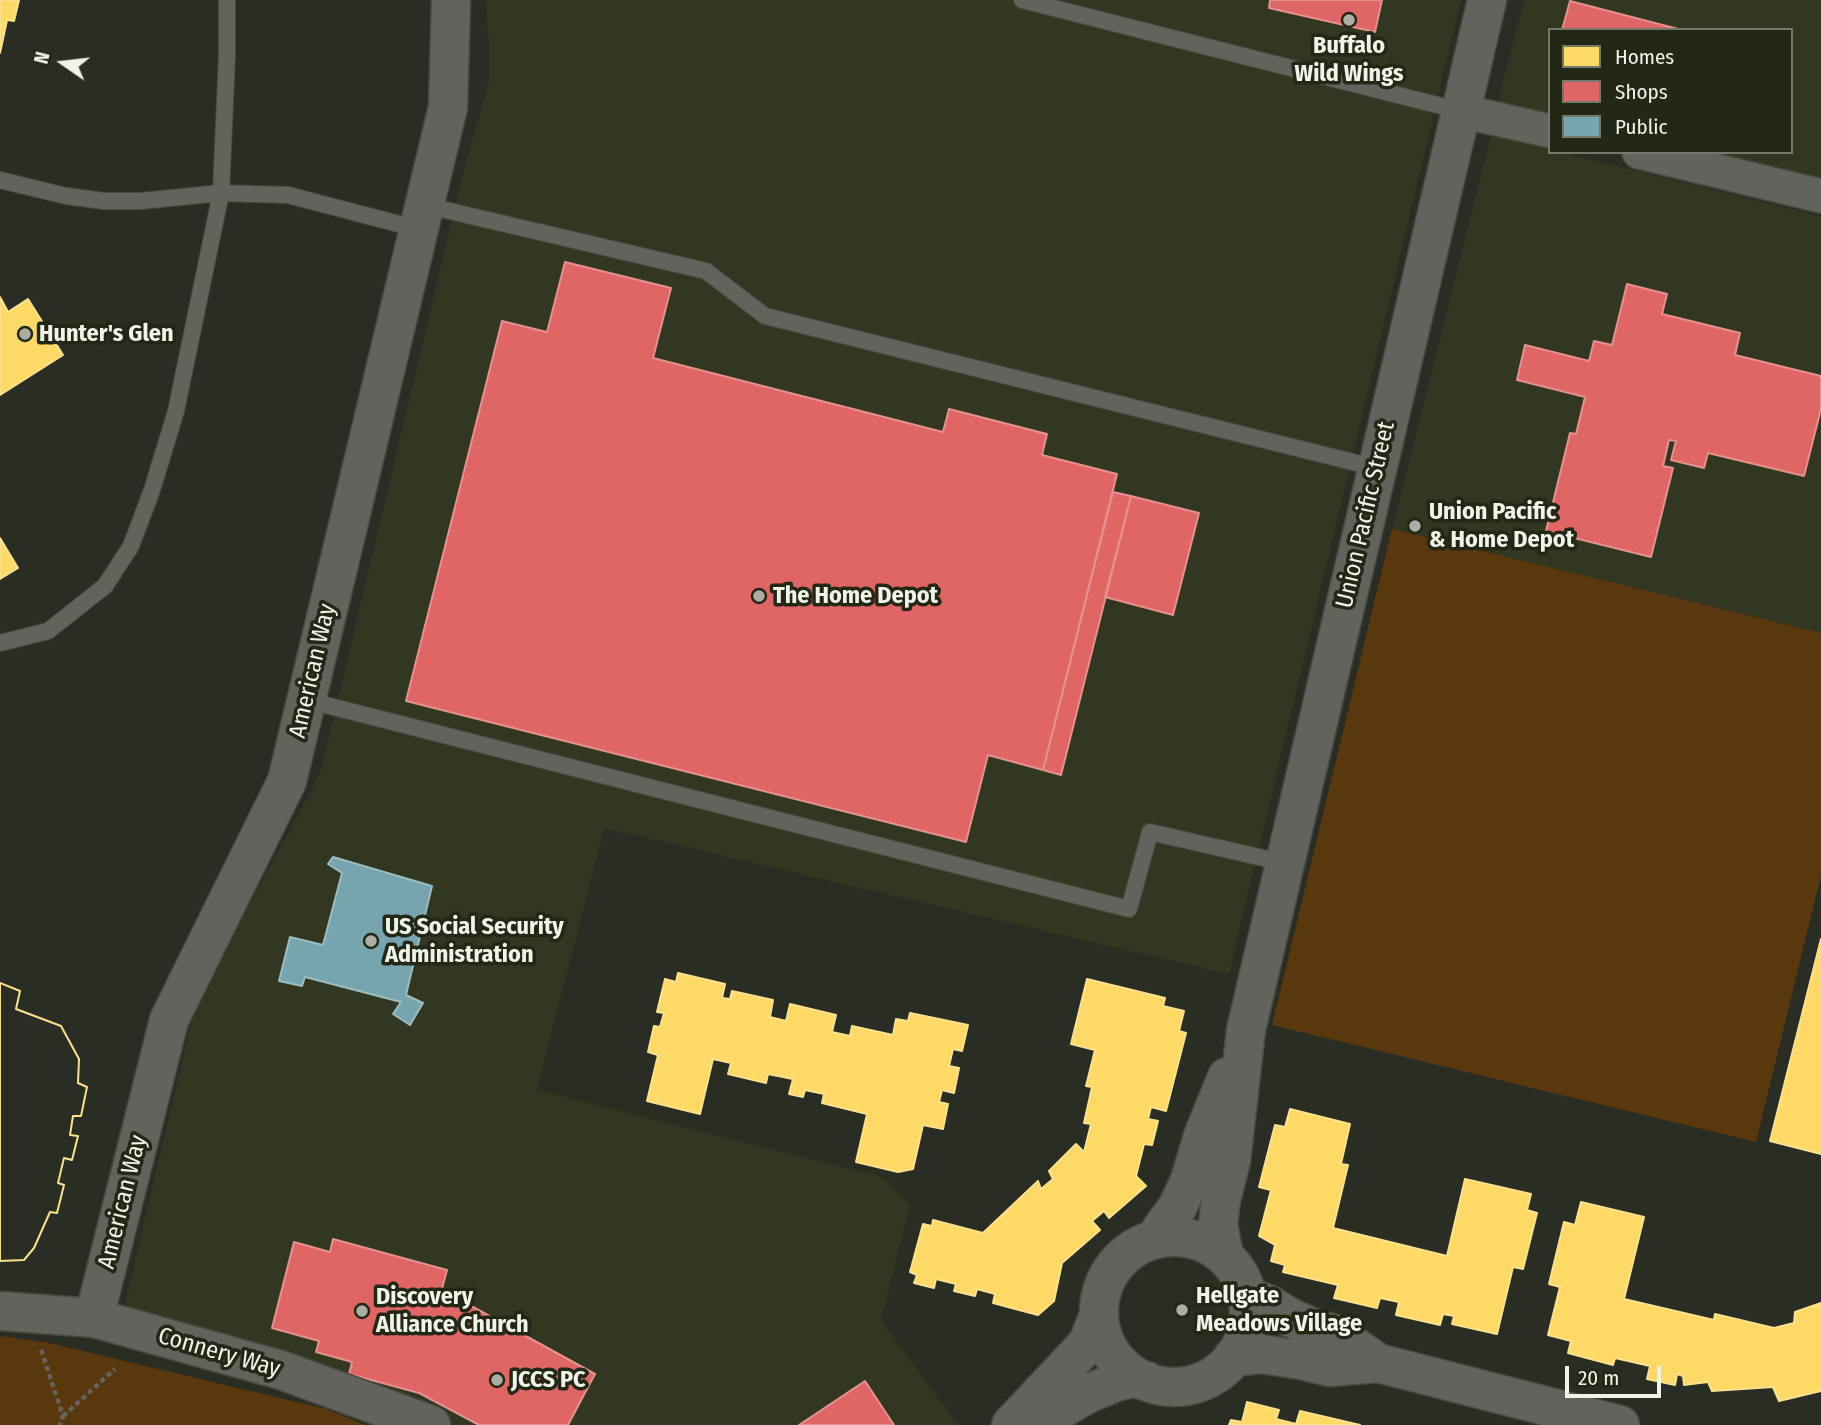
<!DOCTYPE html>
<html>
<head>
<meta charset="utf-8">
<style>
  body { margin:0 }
  #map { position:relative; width:1821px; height:1425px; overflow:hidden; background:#2a2d23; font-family:"Fira Sans Condensed",sans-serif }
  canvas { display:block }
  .legend { position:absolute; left:1548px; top:28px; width:245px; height:126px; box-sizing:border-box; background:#222716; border:2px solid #74796a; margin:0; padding:9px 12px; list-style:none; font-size:21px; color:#f0f4e8 }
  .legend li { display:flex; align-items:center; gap:14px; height:35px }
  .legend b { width:35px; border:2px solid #74796a }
  .north { position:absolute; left:28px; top:28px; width:70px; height:70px; -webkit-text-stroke:5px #222716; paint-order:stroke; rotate:284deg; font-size:19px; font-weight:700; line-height:28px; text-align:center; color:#f0f4e8 }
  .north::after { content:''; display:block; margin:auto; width:24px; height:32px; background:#f0f4e8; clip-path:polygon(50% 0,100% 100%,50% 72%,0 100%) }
  .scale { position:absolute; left:1565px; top:1366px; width:96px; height:32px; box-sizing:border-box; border:4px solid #f0f4e8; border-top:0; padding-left:9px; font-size:21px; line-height:24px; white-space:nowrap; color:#f0f4e8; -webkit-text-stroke:5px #222716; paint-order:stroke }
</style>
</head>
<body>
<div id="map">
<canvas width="1821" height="1425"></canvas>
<ul class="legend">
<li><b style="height:19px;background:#ffd966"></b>Homes</li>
<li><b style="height:19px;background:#e06666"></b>Shops</li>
<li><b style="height:19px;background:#76a5af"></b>Public</li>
</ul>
<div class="north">N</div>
<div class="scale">20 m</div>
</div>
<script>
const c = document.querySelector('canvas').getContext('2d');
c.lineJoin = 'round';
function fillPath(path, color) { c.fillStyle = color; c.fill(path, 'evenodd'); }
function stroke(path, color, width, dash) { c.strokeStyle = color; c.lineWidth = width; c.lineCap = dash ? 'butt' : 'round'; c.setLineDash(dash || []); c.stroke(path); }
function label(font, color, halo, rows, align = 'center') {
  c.font = font + ' "Fira Sans Condensed",sans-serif'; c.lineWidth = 7; c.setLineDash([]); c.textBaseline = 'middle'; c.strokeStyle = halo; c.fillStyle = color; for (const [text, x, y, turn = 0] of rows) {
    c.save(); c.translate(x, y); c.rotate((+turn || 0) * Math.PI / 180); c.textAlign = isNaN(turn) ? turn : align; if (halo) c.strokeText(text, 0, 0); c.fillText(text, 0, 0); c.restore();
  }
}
fillPath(new Path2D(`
  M 486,0 L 1461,0 L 1229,974 L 604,828 L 537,1090 L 883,1177 L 910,1206 L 881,1320 L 958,1425 L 453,1425 L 407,1398 L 123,1311 L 197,999 L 313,788 L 323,762 L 463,173 L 489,81 L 489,47 Z
  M 1524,0 L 1821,0 L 1821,179 L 1710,152 L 1791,152 L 1791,30 L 1550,30 L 1550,114 L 1498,102 Z
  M 1491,135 L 1550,150 L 1550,152 L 1560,152 L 1821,216 L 1821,633 L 1392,529 Z`), '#313721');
fillPath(new Path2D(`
  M 1392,529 L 1821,633 L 1821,875 L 1756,1142 L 1272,1025 Z
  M 0,1336 L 45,1342 L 326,1409 L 365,1425 L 0,1425 Z`), '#59380e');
const homes = new Path2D(`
  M 0,0 L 19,0 L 14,21 L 7,20 L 0,53 Z
  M 0,297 L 8,312 L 28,299 L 63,355 L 0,395 Z
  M 0,538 L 18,568 L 0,579 Z
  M 1821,939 L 1821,1154 L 1770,1141 Z
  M 678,973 L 725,984 L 722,998 L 730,999 L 732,991 L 773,1000 L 770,1017 L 786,1021 L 790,1004 L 836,1015 L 832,1032 L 850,1036 L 852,1026 L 893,1035 L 896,1019 L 908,1021 L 910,1013 L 968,1025 L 962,1051 L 953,1049 L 949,1066 L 959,1068 L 954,1093 L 942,1090 L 939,1102 L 948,1104 L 943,1129 L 923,1125 L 913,1169 L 898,1172 L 856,1162 L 867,1114 L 822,1103 L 824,1094 L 805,1090 L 803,1097 L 789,1094 L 793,1079 L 768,1074 L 766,1083 L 728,1074 L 731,1063 L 713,1059 L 700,1114 L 647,1101 L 658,1055 L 648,1052 L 654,1026 L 660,1027 L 664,1013 L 657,1012 L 665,979 L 676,982 Z
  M 1087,979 L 1165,998 L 1163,1006 L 1184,1011 L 1179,1031 L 1186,1033 L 1166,1111 L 1151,1107 L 1148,1119 L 1158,1121 L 1152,1145 L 1144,1144 L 1136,1176 L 1146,1186 L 1109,1218 L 1104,1211 L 1092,1221 L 1100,1230 L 1062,1263 L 1054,1301 L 1038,1315 L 993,1303 L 995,1294 L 977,1289 L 975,1296 L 954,1291 L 956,1284 L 936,1279 L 934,1288 L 914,1283 L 917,1275 L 910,1272 L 923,1224 L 932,1226 L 933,1220 L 983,1233 L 1038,1181 L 1041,1189 L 1053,1179 L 1049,1171 L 1076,1144 L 1084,1152 L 1091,1124 L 1084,1123 L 1092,1087 L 1086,1086 L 1095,1050 L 1071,1044 Z
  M 0,983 L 20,991 L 16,1009 L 61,1026 L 79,1059 L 78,1083 L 87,1087 L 81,1116 L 73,1116 L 70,1135 L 78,1136 L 72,1160 L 64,1158 L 58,1183 L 64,1185 L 57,1213 L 50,1212 L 34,1248 L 24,1260 L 0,1261 Z
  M 0,983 L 20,991 L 16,1009 L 61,1026 L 79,1059 L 78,1083 L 87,1087 L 81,1116 L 73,1116 L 70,1135 L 78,1136 L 72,1160 L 64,1158 L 58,1183 L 64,1185 L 57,1213 L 50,1212 L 34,1248 L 24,1260 L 0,1261 Z
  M 1290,1109 L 1350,1124 L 1341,1164 L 1348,1165 L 1333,1228 L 1447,1256 L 1465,1179 L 1531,1194 L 1527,1210 L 1537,1213 L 1523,1269 L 1513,1267 L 1497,1334 L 1452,1324 L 1454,1316 L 1443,1314 L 1440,1325 L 1396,1315 L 1399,1302 L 1380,1298 L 1377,1308 L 1334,1298 L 1338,1285 L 1283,1272 L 1285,1265 L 1271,1261 L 1275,1245 L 1259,1236 L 1271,1190 L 1259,1187 L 1275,1125 L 1285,1127 Z
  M 1581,1202 L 1644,1217 L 1624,1299 L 1714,1320 L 1715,1314 L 1774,1328 L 1794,1323 L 1795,1312 L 1821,1303 L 1821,1391 L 1779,1401 L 1773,1387 L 1712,1391 L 1708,1382 L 1684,1385 L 1683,1376 L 1677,1374 L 1675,1385 L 1647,1379 L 1650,1366 L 1615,1358 L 1613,1365 L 1568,1353 L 1571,1341 L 1548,1335 L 1560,1287 L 1549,1284 L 1564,1222 L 1575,1225 Z
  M 1247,1402 L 1279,1410 L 1276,1419 L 1296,1424 L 1300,1411 L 1360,1425 L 1229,1425 L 1231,1420 L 1242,1422 Z`);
fillPath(homes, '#ffd966');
stroke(homes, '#fae18d', 2);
const shops = new Path2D(`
  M 1270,0 L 1382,0 L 1375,32 L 1269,8 Z
  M 1570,1 L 1682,30 L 1562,30 Z
  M 565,262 L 671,288 L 653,358 L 943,432 L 949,409 L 1047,434 L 1042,455 L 1117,474 L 1043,770 L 988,755 L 966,842 L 406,701 L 502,321 L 547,332 Z
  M 1627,284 L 1667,294 L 1662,314 L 1740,333 L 1735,355 L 1821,376 L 1821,409 L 1804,476 L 1708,453 L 1704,468 L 1671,460 L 1676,441 L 1669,440 L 1663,466 L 1673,468 L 1651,557 L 1546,531 L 1570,433 L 1576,434 L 1585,397 L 1517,380 L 1525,345 L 1589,361 L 1594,341 L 1612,345 Z
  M 1113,492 L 1131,496 L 1061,775 L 1043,770 Z
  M 1131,496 L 1199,513 L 1173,615 L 1105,597 Z
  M 333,1239 L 447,1270 L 440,1296 L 464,1302 L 595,1374 L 568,1425 L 479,1425 L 419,1393 L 349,1374 L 352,1362 L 316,1352 L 319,1341 L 272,1328 L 294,1242 L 330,1252 Z
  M 865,1381 L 894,1425 L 799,1425 Z`);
fillPath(shops, '#e06666');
stroke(shops, '#e5918d', 2);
const public = new Path2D(`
  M 333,857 L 432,886 L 406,995 L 423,1003 L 410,1025 L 393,1014 L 401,1002 L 305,977 L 302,986 L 279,981 L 290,937 L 323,945 L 342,873 L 328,864 Z`);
fillPath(public, '#76a5af');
stroke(public, '#9bbdc0', 2);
const service = new Path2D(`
  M 1022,0 L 1461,111
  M 0,180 L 66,196 L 104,201 L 141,201 L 221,193 L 288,195 L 418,229
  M 424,205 L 706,271 L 765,316 L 1377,468
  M 0,643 L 48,631 L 105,586 L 131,546 L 152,490 L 176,411 L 221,193 L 227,55 L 227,0
  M 306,700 L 1129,909 L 1150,832 L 1285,863`);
const minor = new Path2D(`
  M 1461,111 L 1550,131
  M 1639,152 L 1821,196`);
const tertiary = new Path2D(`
  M1099 1312a75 75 0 1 1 150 0a75 75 0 1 1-150 0Z
  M 1155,1239 L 1164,1225 L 1177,1208 L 1190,1180 L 1203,1136 L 1227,1077
  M 1224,1256 L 1218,1224 L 1221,1200 L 1231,1161 L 1246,1030 L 1487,0
  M 1247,1296 L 1270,1305 L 1289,1317 L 1311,1327 L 1338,1335 L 1378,1363
  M 0,1311 L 94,1318 L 281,1370 L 431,1425
  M 94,1318 L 169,1020 L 287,781 L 448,107 L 451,0
  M 1233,1357 L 1261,1354 L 1301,1360 L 1330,1367 L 1378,1363 L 1620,1425
  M 1011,1425 L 1088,1343 L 1099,1314
  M 1034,1425 L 1087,1394 L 1116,1382 L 1132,1378 L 1147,1381`);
stroke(service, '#464a41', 18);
stroke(minor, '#464a41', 36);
stroke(tertiary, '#464a41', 41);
stroke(new Path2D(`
  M 41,1350 L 63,1416 L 60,1425
  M 63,1416 L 115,1369`), '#62645d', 4.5, [5, 3.5]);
stroke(service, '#61635c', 16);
stroke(minor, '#61635c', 33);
stroke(tertiary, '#61635c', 38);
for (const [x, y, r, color] of [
  [1349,20,7,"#abaea3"],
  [25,334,7,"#abaea3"],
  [1415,526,7,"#abaea3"],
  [759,596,7,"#abaea3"],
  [371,941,7,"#abaea3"],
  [1182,1310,7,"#abaea3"],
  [362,1311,7,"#abaea3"],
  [497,1380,7,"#abaea3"]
]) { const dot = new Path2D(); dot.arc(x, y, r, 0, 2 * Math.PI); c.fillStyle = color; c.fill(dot); stroke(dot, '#222716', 2.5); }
label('bold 24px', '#f0f4e8', '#222716', [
  ["Buffalo",1349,46,"center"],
  ["Wild Wings",1349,74,"center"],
  ["Hunter's Glen",39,334],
  ["Union Pacific",1429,512],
  ["& Home Depot",1429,540],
  ["The Home Depot",773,596],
  ["US Social Security",385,927],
  ["Administration",385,955],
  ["Hellgate",1196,1296],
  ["Meadows Village",1196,1324],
  ["Discovery",376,1297],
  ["Alliance Church",376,1325],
  ["JCCS PC",511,1380]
], 'left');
label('24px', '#f0f4e8', '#222716', [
  ["Union Pacific Street",1366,515,-77],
  ["American Way",313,671,-77],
  ["American Way",123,1202,-76],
  ["Connery Way",219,1353,16]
]);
</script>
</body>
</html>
